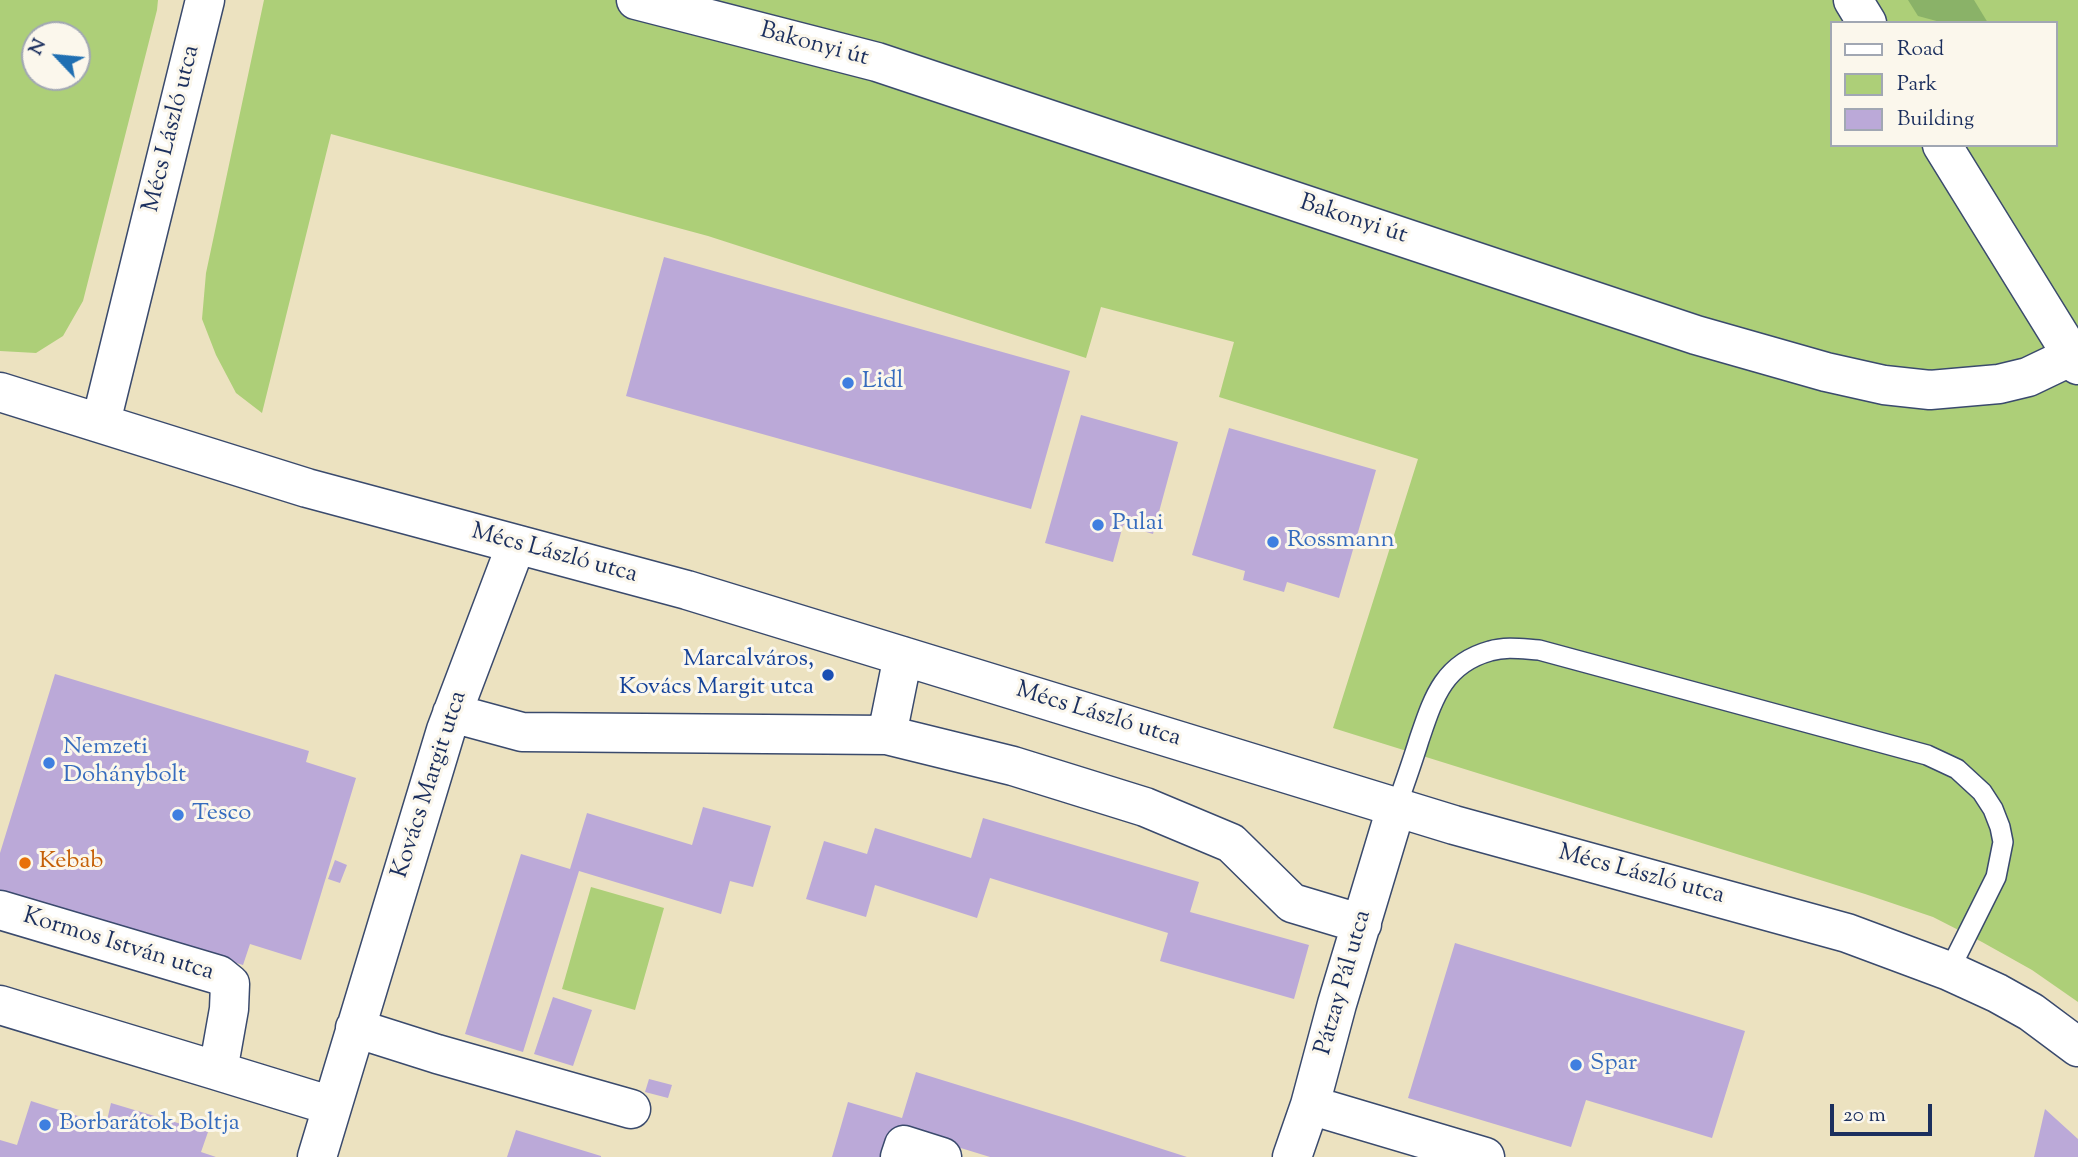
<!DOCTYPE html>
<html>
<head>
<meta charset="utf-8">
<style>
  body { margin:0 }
  #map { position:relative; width:2078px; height:1157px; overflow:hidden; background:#ece2c0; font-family:"Sorts Mill Goudy",serif }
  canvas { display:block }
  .legend { position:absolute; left:1830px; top:21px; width:228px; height:126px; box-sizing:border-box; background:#fbf7ec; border:2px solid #a1a7b3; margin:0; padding:9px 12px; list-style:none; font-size:21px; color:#1b2f5e }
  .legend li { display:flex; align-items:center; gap:14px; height:35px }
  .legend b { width:35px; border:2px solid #a1a7b3 }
  .north { position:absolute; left:21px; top:21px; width:70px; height:70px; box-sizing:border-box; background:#fbf7ec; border:2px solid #a1a7b3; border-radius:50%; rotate:296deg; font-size:19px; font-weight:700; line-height:28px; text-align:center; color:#1b2f5e }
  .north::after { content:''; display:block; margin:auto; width:24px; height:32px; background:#1f6fb2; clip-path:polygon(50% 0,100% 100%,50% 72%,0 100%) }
  .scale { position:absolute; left:1830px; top:1104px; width:102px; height:32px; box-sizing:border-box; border:4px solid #1b2f5e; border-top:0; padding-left:9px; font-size:21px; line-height:24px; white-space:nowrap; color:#1b2f5e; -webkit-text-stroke:5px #fbf7ec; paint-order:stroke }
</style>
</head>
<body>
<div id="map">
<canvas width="2078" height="1157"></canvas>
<ul class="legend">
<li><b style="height:9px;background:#fff"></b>Road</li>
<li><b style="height:19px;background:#adcf78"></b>Park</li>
<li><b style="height:19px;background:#bba9d8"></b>Building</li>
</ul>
<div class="north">N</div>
<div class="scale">20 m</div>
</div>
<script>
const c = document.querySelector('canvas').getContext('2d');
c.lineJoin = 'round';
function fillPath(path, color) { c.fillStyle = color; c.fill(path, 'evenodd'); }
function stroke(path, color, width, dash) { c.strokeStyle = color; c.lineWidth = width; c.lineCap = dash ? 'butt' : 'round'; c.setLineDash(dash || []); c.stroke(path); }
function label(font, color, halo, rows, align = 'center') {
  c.font = font + ' "Sorts Mill Goudy",serif'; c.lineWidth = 6; c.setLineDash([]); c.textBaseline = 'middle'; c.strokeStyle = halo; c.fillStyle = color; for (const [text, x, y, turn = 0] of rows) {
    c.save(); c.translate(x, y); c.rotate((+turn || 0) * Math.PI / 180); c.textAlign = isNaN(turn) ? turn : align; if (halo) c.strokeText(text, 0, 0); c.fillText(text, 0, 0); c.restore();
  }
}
fillPath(new Path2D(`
  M 0,0 L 158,0 L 157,10 L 83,301 L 63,336 L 36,353 L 0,351 ZM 77,35 L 77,77 L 35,77 L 35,35 Z
  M 264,0 L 2078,0 L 2078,1002 L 2032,970 L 1982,942 L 1933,917 L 1865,894 L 1333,728 L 1418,459 L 1219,397 L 1234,342 L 1101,307 L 1086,358 L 708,236 L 331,134 L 262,413 L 236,393 L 216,355 L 202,319 L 206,273 ZM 1831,23 L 2055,23 L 2055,145 L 1831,145 Z
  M 591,887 L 664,908 L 635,1010 L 562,989 Z`), '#adcf78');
fillPath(new Path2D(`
  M 1908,0 L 1974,0 L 1988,23 L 1944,23 L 1918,16 Z`), '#8ab268');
fillPath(new Path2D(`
  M 664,257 L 1070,371 L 1031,509 L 626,396 Z
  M 1081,415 L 1178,442 L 1153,534 L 1123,525 L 1113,562 L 1045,543 Z
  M 1229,428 L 1376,470 L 1339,598 L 1287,582 L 1284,592 L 1243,580 L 1245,571 L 1192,555 Z
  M 55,674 L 309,751 L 306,762 L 356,778 L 301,960 L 250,944 L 243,965 L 0,891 L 0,853 Z
  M 703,807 L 771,826 L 753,887 L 730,881 L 721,914 L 579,871 L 523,1052 L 465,1034 L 521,854 L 570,869 L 587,813 L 692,845 Z
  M 983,818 L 1199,882 L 1190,912 L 1309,945 L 1294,999 L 1160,961 L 1168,933 L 990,878 L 977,918 L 875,885 L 866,917 L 806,899 L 824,841 L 867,854 L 875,828 L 971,858 Z
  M 335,860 L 347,865 L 340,883 L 328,879 Z
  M 1455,943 L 1745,1031 L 1712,1138 L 1586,1100 L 1571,1147 L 1408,1098 Z
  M 553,997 L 592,1010 L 573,1066 L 534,1054 Z
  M 916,1072 L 1078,1122 L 1187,1157 L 990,1157 L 899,1129 L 891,1157 L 832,1157 L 848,1102 L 902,1118 Z
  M 649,1079 L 672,1085 L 668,1098 L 645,1092 Z
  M 31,1101 L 106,1125 L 111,1103 L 208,1132 L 201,1152 L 216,1157 L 0,1157 L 0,1140 L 17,1145 Z
  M 2045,1109 L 2078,1139 L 2078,1157 L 2034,1157 Z
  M 516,1130 L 601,1156 L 601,1157 L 507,1157 Z`), '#bba9d8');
const lane = new Path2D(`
  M 1396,808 C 1404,785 1412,763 1419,740 C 1433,699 1443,664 1490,651 C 1506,646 1523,649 1539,650 L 1927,755 L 1957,769 L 1982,792 L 1993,809 L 2000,827 L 2003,842 L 1996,877 L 1949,971`);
const street = new Path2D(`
  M 0,392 L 307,488 L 687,590 L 1454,825 L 1847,933 L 1949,971 L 1997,993 L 2031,1012 L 2078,1047
  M 101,422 L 205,0
  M 452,713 L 522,732 L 887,735 L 1013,766 L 1145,807 L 1231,843 L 1292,903 L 1362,924
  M 887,735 L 903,656
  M 0,910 L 219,975 L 230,984 L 229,1009 L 218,1071 L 332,1106
  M 0,1005 L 218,1071
  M 355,1028 L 437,1054 L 631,1109
  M 1310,1105 L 1485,1157
  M 317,1157 L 446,730 L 516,545
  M 900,1157 L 904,1145 L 942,1157
  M 1292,1157 L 1310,1105 L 1337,1004 L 1396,808`);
const primary = new Path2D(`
  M 636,0 L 877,62 L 1696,335 L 1826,372 L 1884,385 L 1930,390 L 1999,384 L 2028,377 L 2072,356
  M 1853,0 L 1867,23
  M 1942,145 L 2078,365`);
stroke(lane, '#3a4a6d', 22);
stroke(street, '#3a4a6d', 41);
stroke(primary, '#3a4a6d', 41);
stroke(lane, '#fff', 19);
stroke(street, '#fff', 38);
stroke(primary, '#fff', 38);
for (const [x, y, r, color] of [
  [848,383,7,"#3f7fe0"],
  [1098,525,7,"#3f7fe0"],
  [1273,542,7,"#3f7fe0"],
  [828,675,7,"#1a4fb4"],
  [49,763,7,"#3f7fe0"],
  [178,815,7,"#3f7fe0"],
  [25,863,7,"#e8710a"],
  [1576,1065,7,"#3f7fe0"],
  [45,1125,7,"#3f7fe0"]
]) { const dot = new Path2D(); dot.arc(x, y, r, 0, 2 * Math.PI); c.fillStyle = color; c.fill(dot); stroke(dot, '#fbf7ec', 2.5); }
label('24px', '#1b2f5e', '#fbf7ec', [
  ["Bakonyi út",814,46,15],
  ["Mécs László utca",173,129,-76],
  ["Bakonyi út",1353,221,18],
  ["Mécs László utca",554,555,15],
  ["Mécs László utca",1098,716,17],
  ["Kovács Margit utca",431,785,-72],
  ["Mécs László utca",1641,876,15],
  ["Kormos István utca",118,946,17],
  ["Pátzay Pál utca",1345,983,-74]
]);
label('24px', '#366cbe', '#fbf7ec', [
  ["Lidl",862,383],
  ["Pulai",1112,525],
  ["Rossmann",1287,542],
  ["Nemzeti",63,749],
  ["Dohánybolt",63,777],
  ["Tesco",192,815],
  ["Spar",1590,1065],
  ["Borbarátok Boltja",59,1125]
], 'left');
label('24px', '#164399', '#fbf7ec', [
  ["Marcalváros,",814,661],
  ["Kovács Margit utca",814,689]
], 'right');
label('24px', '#c56008', '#fbf7ec', [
  ["Kebab",39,863]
], 'left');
</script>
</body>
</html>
